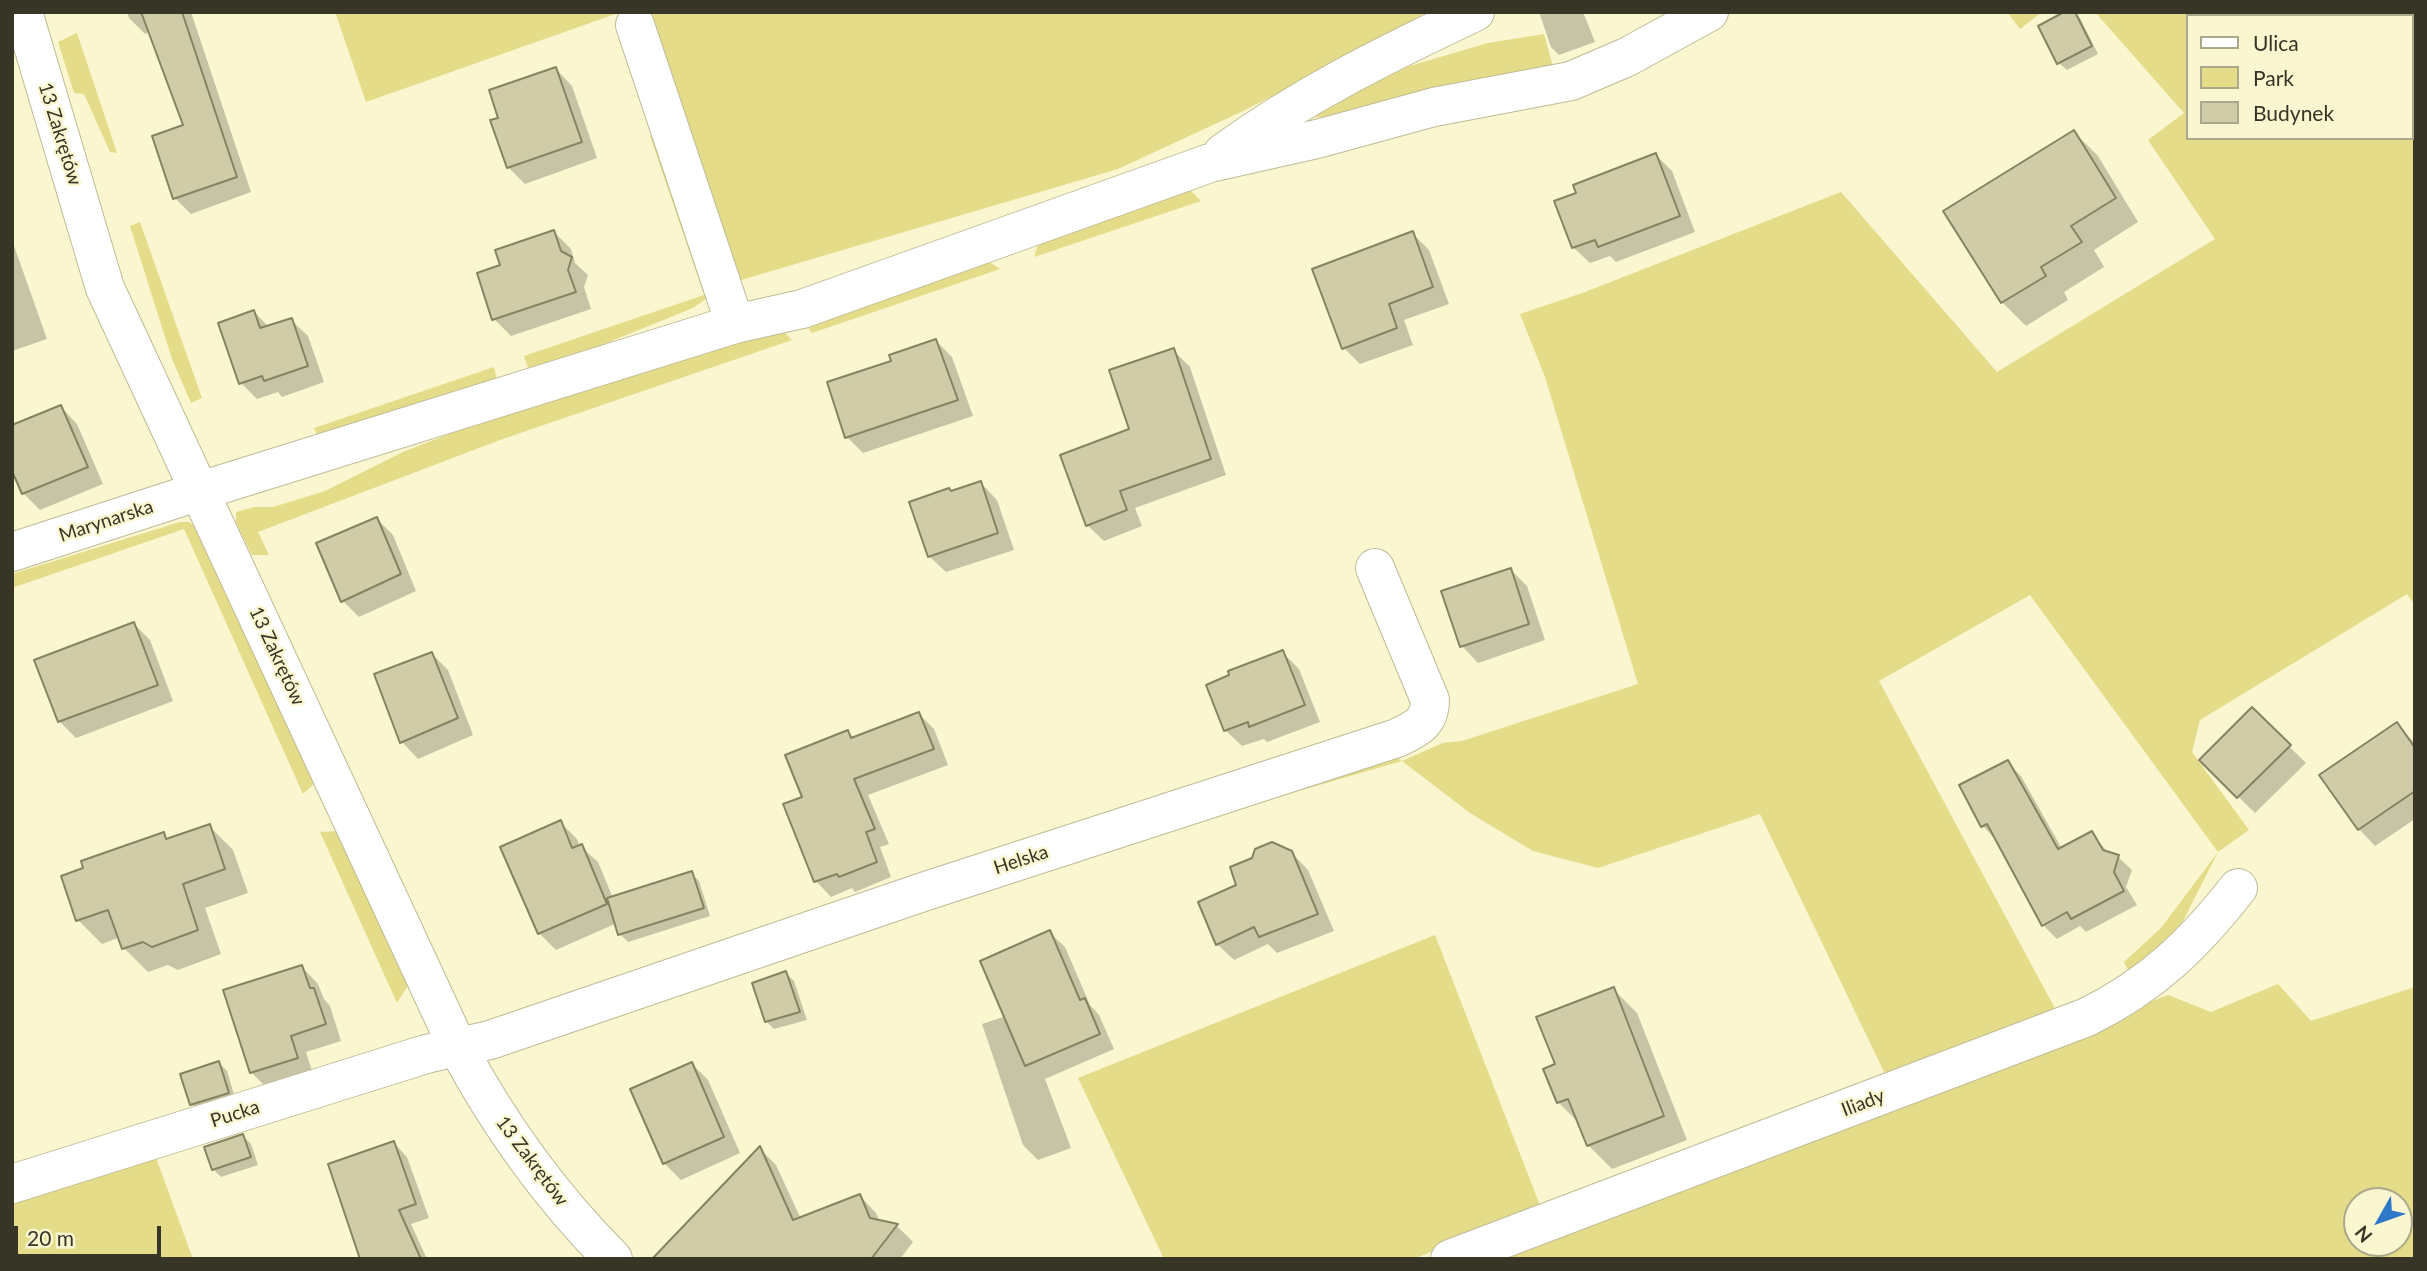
<!DOCTYPE html>
<html>
<head>
<meta charset="utf-8">
<style>
  body { margin:0 }
  #map { position:relative; width:2427px; height:1271px; overflow:hidden; background:#f9f6d0; font-family:Lato,sans-serif }
  canvas { display:block }
  .frame { position:absolute; inset:0; border:14px solid #363526; pointer-events:none }
  .legend { position:absolute; left:2186px; top:14px; width:228px; height:126px; box-sizing:border-box; background:#f9f6d0; border:2px solid #aba98c; margin:0; padding:9px 12px; list-style:none; font-size:21px; color:#363526 }
  .legend li { display:flex; align-items:center; gap:14px; height:35px }
  .legend b { width:35px; border:2px solid #aba98c }
  .north { position:absolute; left:2343px; top:1187px; width:70px; height:70px; box-sizing:border-box; background:#f9f6d0; border:2px solid #aba98c; border-radius:50%; rotate:230deg; font-size:19px; font-weight:700; line-height:28px; text-align:center; color:#363526 }
  .north::after { content:''; display:block; margin:auto; width:24px; height:32px; background:#2d78c8; clip-path:polygon(50% 0,100% 100%,50% 72%,0 100%) }
  .scale { position:absolute; left:14px; top:1226px; width:147px; height:32px; box-sizing:border-box; border:4px solid #363526; border-top:0; padding-left:9px; font-size:21px; line-height:24px; white-space:nowrap; color:#363526; -webkit-text-stroke:5px #f9f6d0; paint-order:stroke }
</style>
</head>
<body>
<div id="map">
<canvas width="2427" height="1271"></canvas>
<div class="frame"></div>
<ul class="legend">
<li><b style="height:9px;background:#fff"></b>Ulica</li>
<li><b style="height:19px;background:#e4dc88"></b>Park</li>
<li><b style="height:19px;background:#d0cca8"></b>Budynek</li>
</ul>
<div class="north">N</div>
<div class="scale">20 m</div>
</div>
<script>
const c = document.querySelector('canvas').getContext('2d');
c.lineJoin = 'round';
function fillPath(path, color) { c.fillStyle = color; c.fill(path, 'evenodd'); }
function stroke(path, color, width, dash) { c.strokeStyle = color; c.lineWidth = width; c.lineCap = dash ? 'butt' : 'round'; c.setLineDash(dash || []); c.stroke(path); }
function label(font, color, halo, rows, align = 'center') {
  c.font = font + ' Lato,sans-serif'; c.lineWidth = 5; c.setLineDash([]); c.textBaseline = 'middle'; c.strokeStyle = halo; c.fillStyle = color; for (const [text, x, y, turn = 0] of rows) {
    c.save(); c.translate(x, y); c.rotate((+turn || 0) * Math.PI / 180); c.textAlign = isNaN(turn) ? turn : align; if (halo) c.strokeText(text, 0, 0); c.fillText(text, 0, 0); c.restore();
  }
}
fillPath(new Path2D(`
  M 335,12 L 621,12 L 366,102 Z
  M 646,12 L 1426,12 L 1371,47 L 1243,111 L 1118,169 L 741,280 L 729,270 Z
  M 2007,12 L 2042,12 L 2020,29 Z
  M 2095,12 L 2415,12 L 2415,605 L 2407,594 L 2200,720 L 2192,752 L 2249,830 L 2218,852 L 2182,923 L 2133,979 L 2124,962 L 2161,928 L 2218,852 L 2030,595 L 1879,681 L 2059,1016 L 1887,1078 L 1760,814 L 1598,868 L 1533,851 L 1470,813 L 1402,761 L 1209,817 L 1392,754 L 1402,761 L 1443,743 L 1462,741 L 1638,684 L 1545,377 L 1520,314 L 1585,292 L 1841,192 L 1997,372 L 2215,239 L 2148,140 L 2184,113 ZM 2187,16 L 2411,16 L 2411,138 L 2187,138 Z
  M 77,33 L 117,153 L 110,152 L 84,94 L 74,93 L 58,42 Z
  M 1544,34 L 1555,74 L 1329,117 L 1314,117 L 1386,73 L 1488,43 Z
  M 658,133 L 710,296 L 693,308 L 530,374 L 524,356 L 704,295 L 650,136 Z
  M 1190,190 L 1201,201 L 1034,257 L 1040,238 Z
  M 140,222 L 202,398 L 191,403 L 172,359 L 130,226 Z
  M 983,258 L 1000,269 L 812,333 L 802,320 Z
  M 772,328 L 784,332 L 792,340 L 500,440 L 258,532 L 269,555 L 252,555 L 236,523 L 236,512 L 254,507 L 273,507 L 325,491 L 403,452 L 492,417 Z
  M 494,367 L 498,385 L 317,435 L 314,428 Z
  M 180,522 L 189,522 L 200,529 L 316,782 L 303,794 L 184,529 L 12,588 L 12,574 Z
  M 338,831 L 409,984 L 397,1003 L 320,832 Z
  M 1435,935 L 1541,1208 L 1413,1259 L 1164,1259 L 1078,1078 Z
  M 2278,984 L 2311,1021 L 2415,987 L 2415,1259 L 1477,1259 L 2168,995 L 2211,1012 ZM 2357,1201 L 2399,1201 L 2399,1243 L 2357,1243 Z
  M 155,1155 L 193,1259 L 12,1259 L 12,1197 Z`), '#e4dc88');
fillPath(new Path2D(`
  M 127,12 L 191,12 L 251,192 L 191,214 L 175,198 L 185,126 L 150,32 L 145,34 L 129,18 Z
  M 1539,12 L 1583,12 L 1595,42 L 1559,55 L 1551,47 Z
  M 2074,12 L 2080,18 L 2098,54 L 2067,70 L 2059,63 Z
  M 556,69 L 572,86 L 597,158 L 525,184 L 508,167 L 500,119 Z
  M 2074,132 L 2098,156 L 2138,222 L 2094,250 L 2104,267 L 2064,292 L 2068,300 L 2026,326 L 2002,302 Z
  M 1656,155 L 1672,171 L 1695,232 L 1616,262 L 1610,256 L 1590,263 L 1573,247 L 1578,194 Z
  M 554,232 L 571,249 L 575,263 L 588,275 L 584,287 L 591,309 L 511,336 L 494,319 Z
  M 1412,233 L 1429,250 L 1449,304 L 1404,320 L 1413,345 L 1360,364 L 1344,348 Z
  M 12,240 L 47,339 L 12,351 Z
  M 254,312 L 269,327 L 291,320 L 308,336 L 324,382 L 282,397 L 278,392 L 257,399 L 241,383 Z
  M 936,341 L 952,357 L 973,416 L 863,453 L 847,437 L 893,362 Z
  M 1173,350 L 1190,367 L 1226,475 L 1135,508 L 1142,526 L 1104,541 L 1087,525 L 1131,430 Z
  M 61,407 L 77,424 L 103,484 L 40,510 L 23,493 Z
  M 981,483 L 997,500 L 1014,550 L 946,572 L 929,556 L 952,493 Z
  M 377,519 L 393,535 L 416,591 L 359,617 L 343,601 Z
  M 1511,570 L 1527,586 L 1545,640 L 1478,663 L 1462,646 Z
  M 134,624 L 150,640 L 173,701 L 76,738 L 59,721 Z
  M 1282,652 L 1299,669 L 1320,722 L 1267,742 L 1264,739 L 1242,746 L 1225,730 Z
  M 432,654 L 448,670 L 473,735 L 418,759 L 402,742 L 376,675 Z
  M 2252,710 L 2306,763 L 2255,813 L 2201,760 Z
  M 919,714 L 934,729 L 948,765 L 868,795 L 889,844 L 880,847 L 891,877 L 855,892 L 852,888 L 831,897 L 816,881 L 848,732 L 854,738 Z
  M 2397,724 L 2415,743 L 2415,819 L 2375,846 L 2359,829 Z
  M 2007,762 L 2021,776 L 2062,849 L 2092,833 L 2109,854 L 2118,857 L 2132,870 L 2126,887 L 2137,905 L 2086,932 L 2080,926 L 2057,939 L 2043,925 L 1996,840 L 1983,826 Z
  M 560,822 L 577,839 L 580,846 L 598,862 L 613,898 L 691,873 L 699,881 L 710,916 L 628,942 L 620,934 L 617,923 L 556,950 L 539,933 Z
  M 209,826 L 233,850 L 248,893 L 205,908 L 221,954 L 178,970 L 168,965 L 148,972 L 124,948 L 120,937 L 102,944 L 78,920 L 163,834 L 169,840 Z
  M 1291,852 L 1308,870 L 1334,931 L 1277,953 L 1268,944 L 1234,960 L 1217,944 Z
  M 1050,933 L 1065,947 L 1090,1005 L 1099,1015 L 1114,1049 L 1045,1079 L 1071,1148 L 1038,1160 L 1023,1145 L 982,1024 L 1006,1016 Z
  M 302,967 L 318,984 L 324,999 L 330,1006 L 341,1041 L 306,1052 L 313,1074 L 268,1089 L 251,1072 Z
  M 786,973 L 794,981 L 807,1020 L 774,1029 L 766,1021 Z
  M 1613,989 L 1637,1013 L 1687,1140 L 1612,1169 L 1588,1145 L 1580,1124 L 1558,1102 L 1557,1065 Z
  M 219,1063 L 227,1071 L 236,1101 L 200,1112 L 192,1104 Z
  M 692,1064 L 708,1080 L 740,1153 L 681,1180 L 664,1163 Z
  M 243,1136 L 251,1144 L 258,1165 L 221,1177 L 213,1169 Z
  M 394,1143 L 407,1157 L 429,1218 L 411,1224 L 427,1259 L 367,1259 Z
  M 760,1149 L 776,1165 L 801,1219 L 860,1196 L 876,1213 L 880,1222 L 897,1226 L 913,1242 L 900,1259 L 740,1259 Z`), '#0003');
const building = new Path2D(`
  M 141,12 L 182,12 L 237,177 L 173,199 L 152,136 L 183,125 Z
  M 2064,12 L 2075,12 L 2092,46 L 2057,64 L 2038,26 Z
  M 556,67 L 582,142 L 507,168 L 490,120 L 498,118 L 489,90 Z
  M 2074,130 L 2116,198 L 2071,226 L 2082,242 L 2041,267 L 2046,276 L 2001,303 L 1943,211 Z
  M 1656,153 L 1680,216 L 1598,247 L 1595,240 L 1572,248 L 1554,201 L 1576,193 L 1573,185 Z
  M 554,230 L 561,251 L 572,257 L 568,270 L 576,292 L 492,320 L 477,273 L 500,265 L 495,250 Z
  M 1413,231 L 1433,287 L 1389,304 L 1397,328 L 1342,349 L 1312,269 Z
  M 254,310 L 260,328 L 292,318 L 308,366 L 264,381 L 262,376 L 239,384 L 218,323 Z
  M 936,339 L 958,400 L 845,438 L 827,382 L 891,361 L 889,355 Z
  M 1174,348 L 1211,459 L 1120,491 L 1127,510 L 1086,526 L 1060,455 L 1129,429 L 1109,370 Z
  M 61,405 L 88,467 L 22,494 L 12,471 L 12,425 Z
  M 981,481 L 998,533 L 928,557 L 909,502 L 949,488 L 951,491 Z
  M 377,517 L 401,574 L 341,602 L 316,543 Z
  M 1511,568 L 1529,624 L 1460,647 L 1441,591 Z
  M 134,622 L 158,685 L 58,722 L 34,660 Z
  M 1283,650 L 1305,705 L 1249,727 L 1248,722 L 1224,731 L 1206,685 L 1229,675 L 1228,671 Z
  M 432,652 L 458,718 L 400,743 L 374,674 Z
  M 2252,707 L 2291,745 L 2237,798 L 2199,760 Z
  M 919,712 L 934,749 L 854,779 L 875,829 L 866,832 L 877,862 L 839,877 L 837,874 L 814,882 L 783,804 L 802,797 L 785,755 L 848,730 L 851,738 Z
  M 2397,722 L 2415,748 L 2415,791 L 2358,830 L 2319,775 Z
  M 2008,760 L 2058,849 L 2092,831 L 2103,850 L 2119,855 L 2114,872 L 2124,891 L 2071,919 L 2067,912 L 2042,926 L 1987,824 L 1981,827 L 1959,785 Z
  M 561,820 L 572,848 L 582,844 L 607,904 L 538,934 L 500,847 Z
  M 210,824 L 225,869 L 183,884 L 198,930 L 152,947 L 143,942 L 122,949 L 108,910 L 76,921 L 61,876 L 83,868 L 81,861 L 164,832 L 166,839 Z
  M 1272,842 L 1292,851 L 1318,914 L 1259,937 L 1254,927 L 1216,945 L 1198,902 L 1236,885 L 1230,867 L 1252,858 L 1255,849 Z
  M 692,871 L 704,908 L 618,935 L 607,898 Z
  M 1050,930 L 1080,1000 L 1085,998 L 1100,1034 L 1025,1066 L 980,961 Z
  M 302,965 L 310,988 L 314,988 L 326,1024 L 291,1036 L 298,1058 L 250,1073 L 223,990 Z
  M 786,971 L 800,1012 L 765,1022 L 752,983 Z
  M 1614,987 L 1664,1116 L 1587,1146 L 1568,1099 L 1557,1103 L 1543,1069 L 1555,1064 L 1536,1017 Z
  M 219,1061 L 229,1093 L 190,1105 L 180,1074 Z
  M 692,1062 L 724,1137 L 663,1164 L 630,1089 Z
  M 243,1134 L 251,1157 L 212,1170 L 204,1147 Z
  M 394,1141 L 416,1204 L 399,1210 L 421,1259 L 360,1259 L 328,1164 Z
  M 760,1146 L 793,1220 L 860,1194 L 870,1218 L 898,1224 L 871,1259 L 652,1259 Z`);
fillPath(building, '#d0cca8');
stroke(building, '#868361', 2);
const minor = new Path2D(`
  M 23,12 L 105,288 L 457,1046 C 498,1123 551,1197 613,1259
  M 635,25 L 735,324
  M 1223,153 C 1303,95 1386,54 1475,12
  M 12,552 L 200,491 L 735,324 L 802,309 L 1210,163 L 1317,139 L 1434,107 L 1571,81 L 1627,57 L 1709,12
  M 12,1184 L 426,1054 L 490,1040 L 923,892 L 1397,738 C 1416,729 1430,723 1430,700 L 1375,568
  M 1450,1259 L 2087,1017 C 2152,985 2194,944 2238,888`);
stroke(minor, '#bfbb97', 40);
stroke(minor, '#fff', 38);
label('19px', '#363526', '#f9f6d0', [
  ["13 Zakrętów",60,134,73],
  ["Marynarska",106,521,-18],
  ["13 Zakrętów",277,656,65],
  ["Helska",1021,860,-18],
  ["Iliady",1863,1103,-21],
  ["Pucka",235,1114,-18],
  ["13 Zakrętów",532,1161,53]
]);
</script>
</body>
</html>
